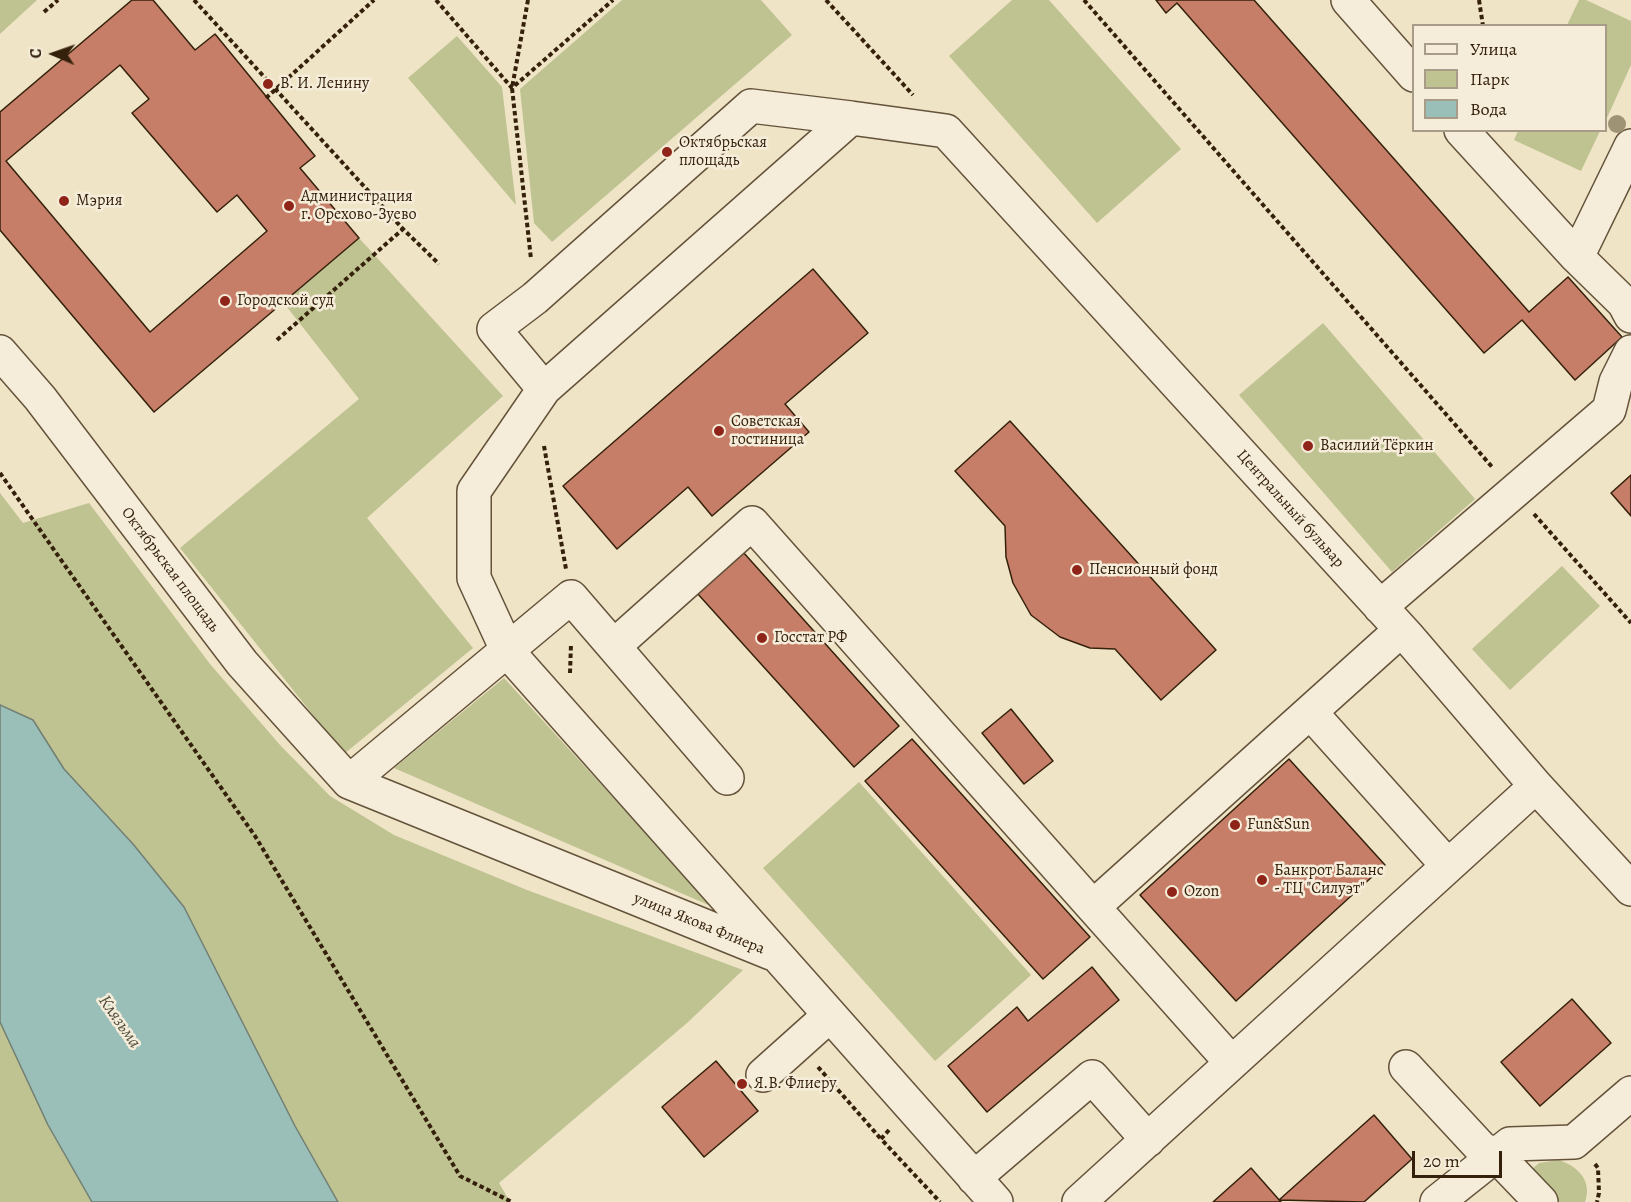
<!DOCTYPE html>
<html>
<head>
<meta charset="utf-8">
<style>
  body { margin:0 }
  #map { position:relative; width:1631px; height:1202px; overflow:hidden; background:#efe4c6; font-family:Alegreya,serif }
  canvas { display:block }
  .legend { position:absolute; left:1412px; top:24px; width:195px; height:108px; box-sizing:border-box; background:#f5edda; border:2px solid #a89b87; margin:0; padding:8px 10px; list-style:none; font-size:18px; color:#35210b }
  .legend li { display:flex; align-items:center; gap:12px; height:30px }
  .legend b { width:30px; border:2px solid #a89b87 }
  .north { position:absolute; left:24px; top:24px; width:60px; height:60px; -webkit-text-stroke:4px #f5edda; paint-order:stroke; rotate:272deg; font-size:16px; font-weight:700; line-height:24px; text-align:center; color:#35210b }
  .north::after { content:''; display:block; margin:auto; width:21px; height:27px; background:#35210b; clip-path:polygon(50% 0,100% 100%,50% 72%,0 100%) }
  .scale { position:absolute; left:1412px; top:1151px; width:90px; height:27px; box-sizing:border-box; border:3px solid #35210b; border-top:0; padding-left:8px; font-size:18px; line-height:21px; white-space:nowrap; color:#35210b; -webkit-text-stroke:4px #f5edda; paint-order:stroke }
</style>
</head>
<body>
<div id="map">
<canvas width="1631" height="1202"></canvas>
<ul class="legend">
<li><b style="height:8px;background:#f5edda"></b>Улица</li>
<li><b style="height:16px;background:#bfc291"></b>Парк</li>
<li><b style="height:16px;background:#9abeb8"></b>Вода</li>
</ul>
<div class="north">С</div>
<div class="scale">20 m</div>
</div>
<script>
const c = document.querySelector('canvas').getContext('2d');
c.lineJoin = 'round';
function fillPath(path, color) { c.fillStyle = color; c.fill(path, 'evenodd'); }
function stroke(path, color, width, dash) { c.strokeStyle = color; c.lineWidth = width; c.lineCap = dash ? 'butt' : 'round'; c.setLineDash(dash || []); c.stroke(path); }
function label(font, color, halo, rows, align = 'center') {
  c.font = font + ' Alegreya,serif'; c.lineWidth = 5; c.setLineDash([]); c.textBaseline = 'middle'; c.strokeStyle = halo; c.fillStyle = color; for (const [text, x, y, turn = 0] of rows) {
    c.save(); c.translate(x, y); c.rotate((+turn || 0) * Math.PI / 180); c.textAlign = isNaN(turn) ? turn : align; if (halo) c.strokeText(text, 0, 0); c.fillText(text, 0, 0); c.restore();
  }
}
fillPath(new Path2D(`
  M 0,0 L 37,0 L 0,34 Z
  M 622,0 L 761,0 L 792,35 L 552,242 L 534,223 L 520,89 Z
  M 1012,0 L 1049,0 L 1181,149 L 1097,223 L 949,56 Z
  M 1579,0 L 1586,0 L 1631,21 L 1631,65 L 1606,120 L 1606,26 L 1567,25 Z
  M 457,36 L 502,87 L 516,205 L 408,78 Z
  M 1518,131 L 1518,130 L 1600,131 L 1581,171 L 1514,140 Z
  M 359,238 L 503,396 L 367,518 L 473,648 L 344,754 L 180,548 L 359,399 L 283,302 Z
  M 1323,323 L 1475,499 L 1392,572 L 1239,395 Z
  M 0,493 L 23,523 L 89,503 L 210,664 L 280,745 L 330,796 L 394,835 L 527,890 L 743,970 L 687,1023 L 499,1183 L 510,1202 L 338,1202 L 295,1126 L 239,1018 L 133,844 L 64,769 L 33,720 L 0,705 Z
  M 1562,566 L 1600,606 L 1510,690 L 1472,649 Z
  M 504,678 L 713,907 L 394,768 Z
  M 859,782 L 1031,975 L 935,1061 L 763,868 Z
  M 0,1022 L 48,1125 L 92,1202 L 0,1202 Z
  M 1558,1160 C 1577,1165 1593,1181 1585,1202 L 1552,1202 L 1525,1175 L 1539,1163 Z`), '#bfc291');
const water = new Path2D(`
  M 0,705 L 33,720 L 64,769 L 133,844 L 184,907 L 295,1126 L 338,1202 L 92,1202 L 48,1125 L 0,1022 Z`);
fillPath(water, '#9abeb8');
stroke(water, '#727f73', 1.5);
const building = new Path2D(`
  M 132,0 L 153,0 L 195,50 L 215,34 L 315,156 L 300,168 L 359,238 L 154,412 L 0,230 L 0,112 ZM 120,65 L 149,99 L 132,113 L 217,212 L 237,195 L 267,231 L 150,332 L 6,161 Z
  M 1156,0 L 1254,0 L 1529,312 L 1568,277 L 1622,337 L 1575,380 L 1522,320 L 1484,353 L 1177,3 L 1166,13 Z
  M 813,269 L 868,333 L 785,404 L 809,432 L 712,516 L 688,487 L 617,549 L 563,486 Z
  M 1010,421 L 1216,650 L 1161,700 L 1115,649 L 1090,648 L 1060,637 L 1031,615 L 1013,583 L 1006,557 L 1005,526 L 955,471 Z
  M 1631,475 L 1631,516 L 1611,493 Z
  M 743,552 L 899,726 L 854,767 L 697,593 Z
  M 1011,709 L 1053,761 L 1024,784 L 982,733 Z
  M 912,739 L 1090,937 L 1043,979 L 865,781 Z
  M 1289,759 L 1385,865 L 1236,1001 L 1140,895 Z
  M 1092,967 L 1119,1000 L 987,1112 L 948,1066 L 1017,1007 L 1028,1021 Z
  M 1572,999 L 1611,1043 L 1540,1106 L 1501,1062 Z
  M 716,1061 L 758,1111 L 704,1157 L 662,1107 Z
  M 1374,1115 L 1412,1159 L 1364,1202 L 1279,1200 Z
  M 1251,1168 L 1281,1202 L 1213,1202 Z`);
fillPath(building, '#c77e68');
stroke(building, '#35210b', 1.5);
const minor = new Path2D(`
  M 1348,0 L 1414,75
  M 1461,130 L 1577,257 L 1624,303 L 1631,316
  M 1577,257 L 1631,146
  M 0,352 L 40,398 L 242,663 L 349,782 L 771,953
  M 544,389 L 494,329 L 535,298 L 751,106 L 851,118
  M 1380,607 L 1609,410 L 1616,382 L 1631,352
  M 614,646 L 752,523 L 1093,907
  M 1311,713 L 1448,866
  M 349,782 L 571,597 L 727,778
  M 1231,1062 L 1093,907 L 1401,630
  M 1406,1067 L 1482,1149 L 1496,1155 L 1541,1202
  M 763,1075 L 830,1015
  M 974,1178 L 1092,1077 L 1148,1140
  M 996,1202 L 508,652 L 474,578 L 474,491 L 544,389 L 851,118 L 946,131 L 1409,638 L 1536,786 L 1631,889
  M 1079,1202 L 1536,786
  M 1437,1202 L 1510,1144 L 1574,1142 L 1631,1093`);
stroke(minor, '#64523a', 36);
stroke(new Path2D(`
  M 194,0 L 403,229 L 439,264
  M 436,0 L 512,88 L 613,0
  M 528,0 L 512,88 L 531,259
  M 826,0 L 913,95
  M 1084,0 L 1493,468
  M 1479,0 L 1483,26
  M 44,12 L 58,0
  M 266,98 L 374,0
  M 277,340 L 403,229
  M 544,446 L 566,569
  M 0,473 L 255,836 L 460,1176 L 512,1202
  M 1534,514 L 1631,623
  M 570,673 L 571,644
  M 818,1067 L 881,1139
  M 889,1130 L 881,1139 L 940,1202
  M 1595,1164 L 1598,1168 L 1599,1193 L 1597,1202`), '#35210b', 4, [4.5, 3]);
stroke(minor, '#f5edda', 33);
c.fillStyle = '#9f9375';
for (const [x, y] of [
  [1617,124]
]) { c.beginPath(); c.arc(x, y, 9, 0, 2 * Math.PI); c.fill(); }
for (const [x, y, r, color] of [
  [268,84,6,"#8f2418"],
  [667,152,6,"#8f2418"],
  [64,201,6,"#8f2418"],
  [289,206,6,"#8f2418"],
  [225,301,6,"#8f2418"],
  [719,431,6,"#8f2418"],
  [1308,446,6,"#8f2418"],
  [1077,570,6,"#8f2418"],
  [762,638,6,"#8f2418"],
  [1235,825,6,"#8f2418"],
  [1262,880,6,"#8f2418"],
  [1172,892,6,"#8f2418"],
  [742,1084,6,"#8f2418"]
]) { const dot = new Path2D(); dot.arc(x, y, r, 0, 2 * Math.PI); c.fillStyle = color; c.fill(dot); stroke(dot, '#f5edda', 2); }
label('16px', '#35210b', '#f5edda', [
  ["В. И. Ленину",280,84],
  ["Октябрьская",679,143],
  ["площадь",679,161],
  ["Администрация",301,197],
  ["г. Орехово-Зуево",301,215],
  ["Мэрия",76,201],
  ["Городской суд",237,301],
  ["Советская",731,422],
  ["гостиница",731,440],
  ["Василий Тёркин",1320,446],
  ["Пенсионный фонд",1089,570],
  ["Госстат РФ",774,638],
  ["Fun&Sun",1247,825],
  ["Банкрот Баланс",1274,871],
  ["- ТЦ \"Силуэт\"",1274,889],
  ["Ozon",1184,892],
  ["Я.В. Флиеру",754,1084]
], 'left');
label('16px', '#35210b', '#f5edda', [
  ["Центральный бульвар",1290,509,48],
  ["Октябрьская площадь",170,570,53],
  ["улица Якова Флиера",699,924,22]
]);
label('italic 18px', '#53503f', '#f5edda', [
  ["Клязьма",119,1022,55]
]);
</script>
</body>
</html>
